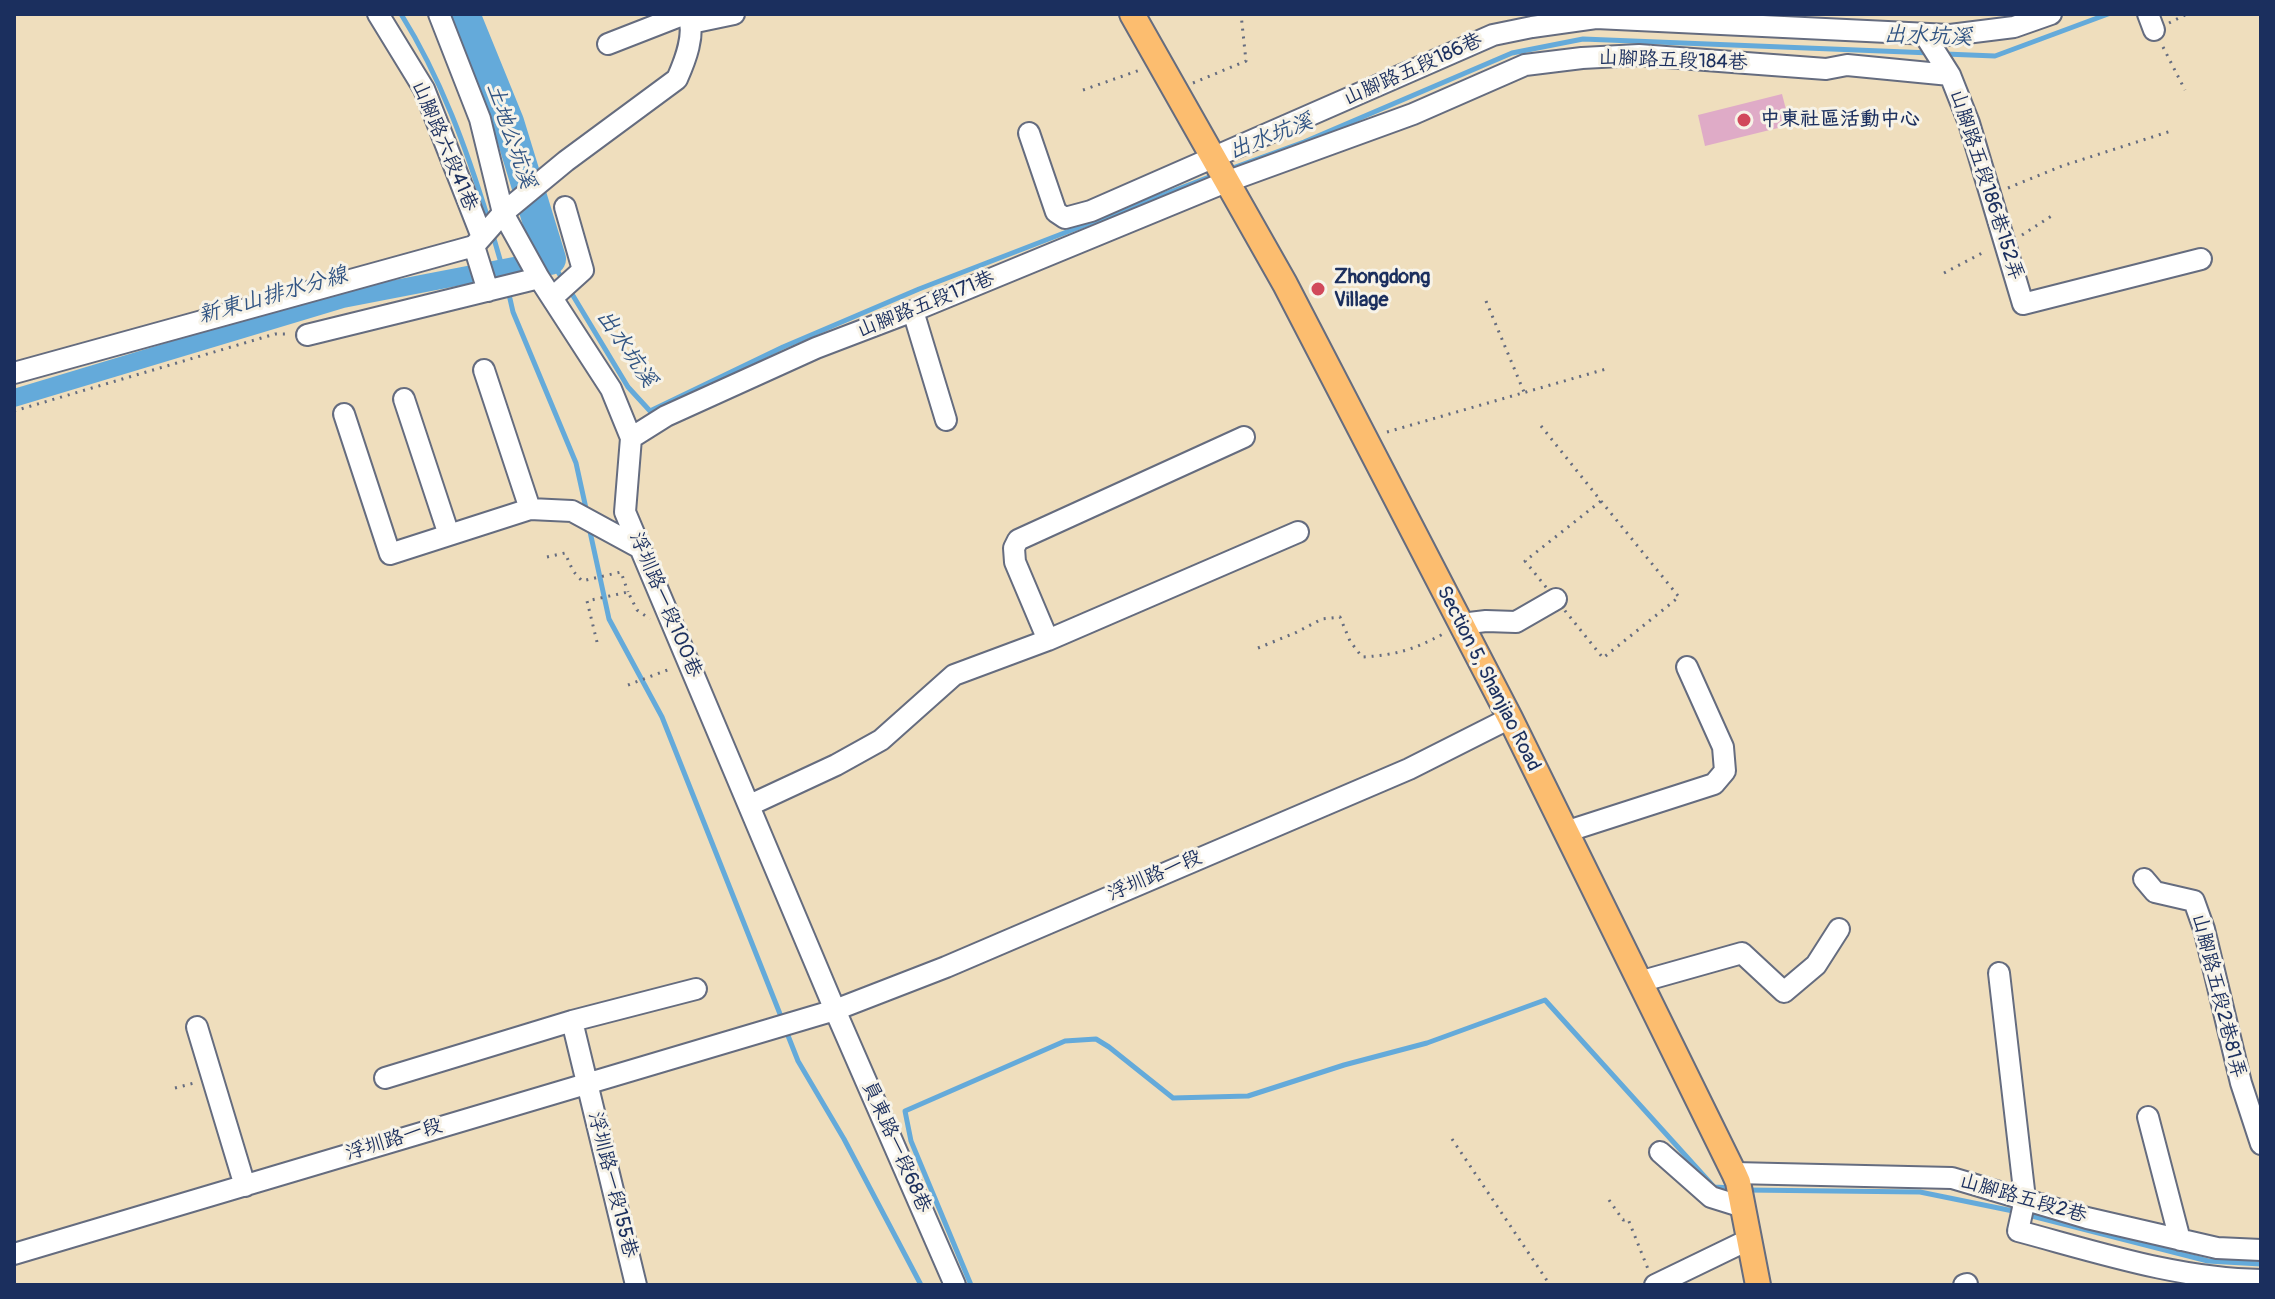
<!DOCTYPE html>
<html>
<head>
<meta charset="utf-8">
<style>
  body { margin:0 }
  #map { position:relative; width:2275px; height:1299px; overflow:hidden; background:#efdebd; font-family:Pangolin,sans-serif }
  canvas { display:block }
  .frame { position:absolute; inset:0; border:16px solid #1b2f5e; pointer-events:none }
</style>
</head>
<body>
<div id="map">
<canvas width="2275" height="1299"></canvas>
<div class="frame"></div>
</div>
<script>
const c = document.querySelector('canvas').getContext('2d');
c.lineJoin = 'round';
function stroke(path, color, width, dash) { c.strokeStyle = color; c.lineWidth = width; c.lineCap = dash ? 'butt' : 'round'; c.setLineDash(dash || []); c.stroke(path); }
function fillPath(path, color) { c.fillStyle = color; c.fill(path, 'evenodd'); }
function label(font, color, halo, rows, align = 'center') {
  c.font = font + ' Pangolin,"LXGW WenKai TC",sans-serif'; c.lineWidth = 6; c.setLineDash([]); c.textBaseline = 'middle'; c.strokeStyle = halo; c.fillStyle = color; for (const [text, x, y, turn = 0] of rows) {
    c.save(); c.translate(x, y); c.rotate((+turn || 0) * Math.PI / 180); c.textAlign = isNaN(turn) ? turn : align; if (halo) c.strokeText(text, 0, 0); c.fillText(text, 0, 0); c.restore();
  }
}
stroke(new Path2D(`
  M 401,14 C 441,78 467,150 489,222
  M 1945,54 L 1995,56 L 2108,14
  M 1230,169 L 1304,142 L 1512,53 L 1583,39 L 1931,53
  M 492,232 L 506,280
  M 550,259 L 563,280
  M 569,289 L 628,387 L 650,411 L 783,347 L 919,289 L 1217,174
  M 508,290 L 513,312 L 576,463 L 587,513
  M 589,527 L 609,619 L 662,717 L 782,1019
  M 785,1028 L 798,1061 L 844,1139 L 921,1285
  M 1746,1190 L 1920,1192 L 2018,1212
  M 2028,1215 L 2208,1261 L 2261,1264
  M 971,1285 L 911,1141 L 905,1111 L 1065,1041 L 1096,1039 L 1109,1047 L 1173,1098 L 1248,1096 L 1344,1065 L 1427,1043 L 1545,1000 L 1714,1187 L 1733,1188`), '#64aada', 5);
stroke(new Path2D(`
  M 14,398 L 343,299 L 550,259`), '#64aada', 18);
stroke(new Path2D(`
  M 464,14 L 508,122 L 550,259`), '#64aada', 32);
fillPath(new Path2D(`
  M 1782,94 L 1790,125 L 1705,146 L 1698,115 Z`), '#dfabc7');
const minor = new Path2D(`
  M 378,14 L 424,89 L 482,237
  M 439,14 L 480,119 L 503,213 L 539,278 L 611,389 L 631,438 L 625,512 L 835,1010 L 955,1285
  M 2148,14 L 2154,30
  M 691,23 L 734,14
  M 1924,34 L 1950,75 L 1969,123 L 2023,304 L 2201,259
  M 608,44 L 685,14
  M 1029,133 L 1056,212 L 1065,218 L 1091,211 L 1493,35 L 1532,27 L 1596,18 L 1950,35 L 2014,27 L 2051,14
  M 474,246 L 503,213 L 566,161 L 677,79 C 685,61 696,34 688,14
  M 474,246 L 488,291
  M 552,298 L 583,270 L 565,207
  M 913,311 L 946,420
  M 307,335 L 539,278
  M 484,370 L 530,509
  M 14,373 L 474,246
  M 404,399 L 449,535
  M 344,414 L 390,554 L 530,509 L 572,511 L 640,548
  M 631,438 L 666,416 L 816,348 L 913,311 L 1226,182 L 1413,114 L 1525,65 L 1582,58 L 1639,55 L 1826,69 L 1847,65 L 1950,75
  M 1461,624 L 1486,621 L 1516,622 L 1556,599
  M 1048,640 L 1015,562 L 1014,548 L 1018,540 L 1244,437
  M 750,805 L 836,765 L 881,740 L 954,675 L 1048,640 L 1298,532
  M 1565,832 L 1714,784 L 1725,771 L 1723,747 L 1687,667
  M 2144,879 L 2155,892 L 2194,901 L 2204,929 L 2241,1083 L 2261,1144
  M 1999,973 L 2025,1199 L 2018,1231 C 2097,1252 2178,1279 2261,1280
  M 1639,982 L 1742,953 L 1784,992 L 1816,965 L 1839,929
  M 572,1021 L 636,1285
  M 197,1027 L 245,1186
  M 385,1078 L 572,1021 L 696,989
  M 2148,1117 L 2180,1240
  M 1660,1152 L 1711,1197 L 1743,1207
  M 1734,1173 L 1952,1178 L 2087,1218 L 2217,1248 L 2261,1250
  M 14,1254 L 835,1010 L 946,967 L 1409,769 L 1510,718
  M 1655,1285 L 1750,1239
  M 1964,1285 L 1967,1284`);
const major = new Path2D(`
  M 1132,14 L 1285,284 L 1510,718 L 1734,1173 L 1738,1182 L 1758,1285`);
stroke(minor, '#656c7f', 24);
stroke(major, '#656c7f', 28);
stroke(new Path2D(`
  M 2169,23 L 2187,14
  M 2163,47 L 2185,90
  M 1193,83 L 1246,61 L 1241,14
  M 1083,90 L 1140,70
  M 2008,188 L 2062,166 L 2171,131
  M 2022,235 L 2053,215
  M 1944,273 L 1986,251
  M 1486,301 L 1524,392
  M 14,411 L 275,334 L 287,334
  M 1541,426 L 1601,501
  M 1387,432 L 1606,369
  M 1601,501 L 1679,597 L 1603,658 L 1525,561 Z
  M 547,557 L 565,553 L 573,571 L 582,581 L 621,572 L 628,592
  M 597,642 L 587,601 L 628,592 L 637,610 L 650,619
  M 1258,648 L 1295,633 L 1322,619 L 1340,617 L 1350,641 L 1362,657 C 1396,655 1413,650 1443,634
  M 628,685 L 670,669
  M 175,1088 L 194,1083
  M 1452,1139 L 1550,1285
  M 1609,1200 L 1623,1220 L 1628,1219 L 1648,1269`), '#656c7f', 3, [2, 6]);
stroke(minor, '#fff', 20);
stroke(major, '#fcbd6f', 24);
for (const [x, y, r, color] of [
  [1744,120,8,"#d1495b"],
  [1318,289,8,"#d1495b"]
]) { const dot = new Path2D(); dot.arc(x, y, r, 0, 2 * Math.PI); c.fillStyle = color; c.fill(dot); stroke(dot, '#f7f3e8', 3); }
label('20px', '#1b2f5e', '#f7f3e8', [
  ["山腳路五段184巷",1673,61,2],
  ["山腳路五段186巷",1413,70,-24],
  ["山腳路六段41巷",444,146,67],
  ["山腳路五段186巷152弄",1986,185,72],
  ["山腳路五段171巷",926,305,-22],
  ["浮圳路一段100巷",665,605,67],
  ["Section 5, Shanjiao Road",1488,679,63],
  ["浮圳路一段",1155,876,-23],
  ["山腳路五段2巷81弄",2218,996,76],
  ["浮圳路一段",394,1140,-17],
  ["員東路一段68巷",896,1147,66],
  ["浮圳路一段155巷",612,1185,76],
  ["山腳路五段2巷",2023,1199,16]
]);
label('bold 20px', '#1b2f5e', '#f7f3e8', [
  ["中東社區活動中心",1760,120],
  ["Zhongdong",1334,278],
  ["Village",1334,301]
], 'left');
label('italic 22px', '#315483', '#f7f3e8', [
  ["出水坑溪",1928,37,2],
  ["土地公坑溪",510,136,71],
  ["出水坑溪",1271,137,-21],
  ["新東山排水分線",273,296,-16],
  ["出水坑溪",626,349,56]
]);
</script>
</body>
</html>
